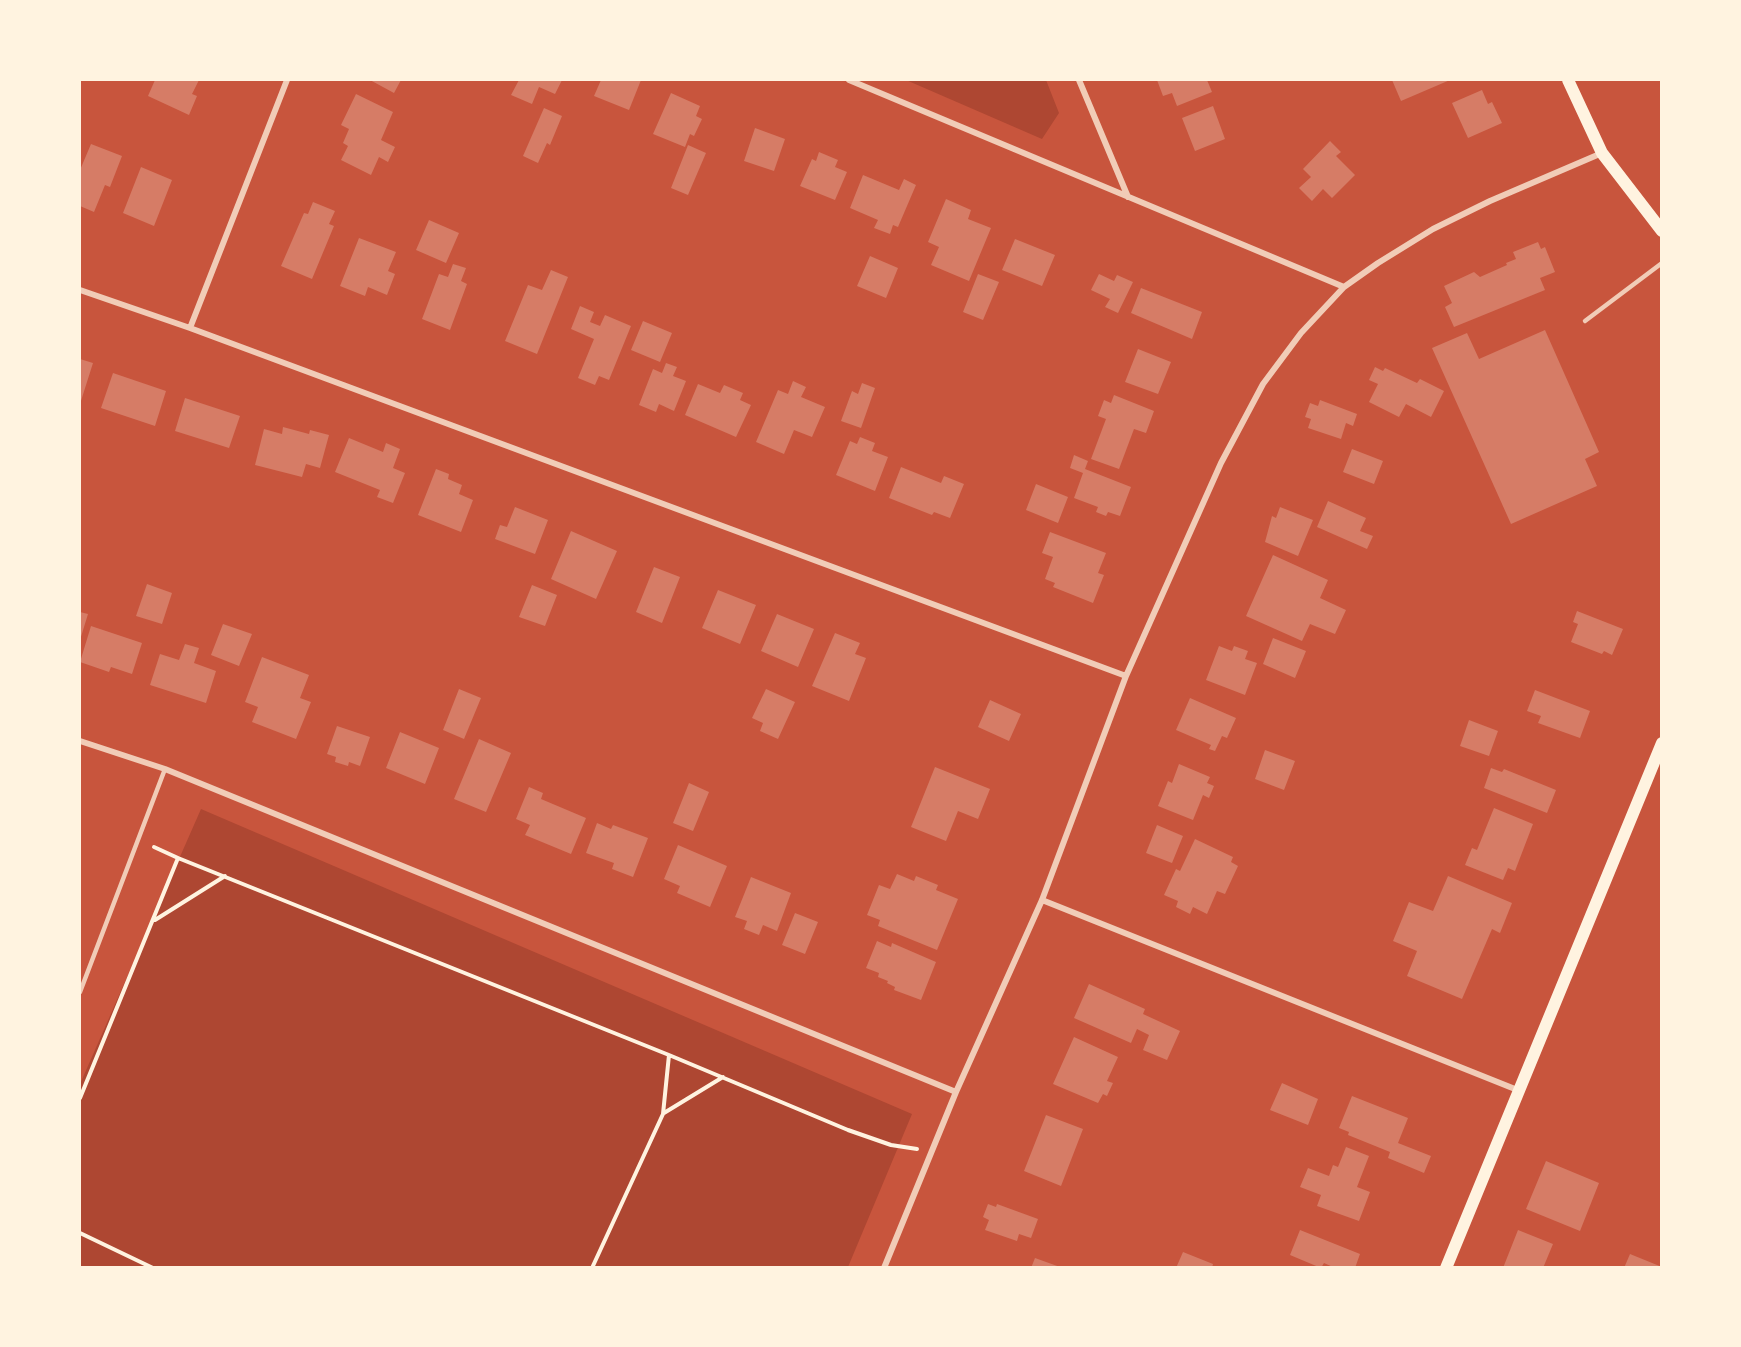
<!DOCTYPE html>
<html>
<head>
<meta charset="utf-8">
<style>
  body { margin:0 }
  #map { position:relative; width:1741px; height:1347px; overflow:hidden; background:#c8553d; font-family:Signika,sans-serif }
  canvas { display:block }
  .frame { position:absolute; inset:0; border:81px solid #fff3e0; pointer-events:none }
</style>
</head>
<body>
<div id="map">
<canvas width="1741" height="1347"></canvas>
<div class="frame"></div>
</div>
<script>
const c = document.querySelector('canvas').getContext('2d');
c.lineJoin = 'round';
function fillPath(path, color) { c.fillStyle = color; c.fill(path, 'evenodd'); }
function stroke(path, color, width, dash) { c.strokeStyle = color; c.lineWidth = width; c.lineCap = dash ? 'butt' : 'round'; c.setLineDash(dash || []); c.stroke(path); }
fillPath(new Path2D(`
  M 906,80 L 1046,80 L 1059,113 L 1042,139 Z
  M 201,809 L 912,1114 L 848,1267 L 80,1268 L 80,1084 Z`), '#ae4732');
fillPath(new Path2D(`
  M 155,80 L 199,80 L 192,94 L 197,96 L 189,115 L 148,96 Z
  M 370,80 L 401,80 L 394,93 Z
  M 519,80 L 562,80 L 555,94 L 539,87 L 532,104 L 511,95 Z
  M 601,80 L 641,80 L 629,110 L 594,96 Z
  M 1157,80 L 1207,80 L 1212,92 L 1177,106 L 1172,93 L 1163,96 Z
  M 1392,80 L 1450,80 L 1401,101 Z
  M 1482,90 L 1488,104 L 1492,102 L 1502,123 L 1468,138 L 1452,103 Z
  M 671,93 L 700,106 L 696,116 L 702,119 L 694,136 L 690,134 L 685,147 L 653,134 Z
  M 356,94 L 393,112 L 381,140 L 395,147 L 388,162 L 379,157 L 371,175 L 341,160 L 348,146 L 343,143 L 349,129 L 341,125 Z
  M 1213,106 L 1225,139 L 1195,151 L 1182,118 Z
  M 544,108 L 562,116 L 550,145 L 547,143 L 538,163 L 523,156 Z
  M 755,128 L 785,139 L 774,171 L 744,161 Z
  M 1330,141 L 1341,152 L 1336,156 L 1355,175 L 1332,198 L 1323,189 L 1312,201 L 1299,188 L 1311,177 L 1303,169 Z
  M 91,144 L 122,156 L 110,187 L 105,185 L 94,212 L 80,206 L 80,170 Z
  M 688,145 L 706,153 L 688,195 L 671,188 Z
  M 819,152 L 838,160 L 835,167 L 847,172 L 835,200 L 800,186 L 812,159 L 816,161 Z
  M 141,167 L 172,180 L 154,226 L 123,213 Z
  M 863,175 L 899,190 L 904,179 L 916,185 L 898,227 L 893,225 L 890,234 L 874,228 L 878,220 L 850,208 Z
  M 946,199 L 971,210 L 968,219 L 991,228 L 969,281 L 931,265 L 939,247 L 928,242 Z
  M 313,202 L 335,211 L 329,224 L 334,226 L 312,279 L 281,266 L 304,213 L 308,214 Z
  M 429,220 L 459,233 L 446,263 L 416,250 Z
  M 359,238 L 396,252 L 388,271 L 395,274 L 387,295 L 368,287 L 365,296 L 340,286 Z
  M 1015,239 L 1055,255 L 1042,286 L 1002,270 Z
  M 1538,242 L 1541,249 L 1545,247 L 1555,272 L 1540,278 L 1545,290 L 1454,327 L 1445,307 L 1452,303 L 1444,286 L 1474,272 L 1480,277 L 1507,265 L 1506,263 L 1516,259 L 1513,252 Z
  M 870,256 L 898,268 L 886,298 L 857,286 Z
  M 453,264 L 466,268 L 461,281 L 467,284 L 450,330 L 422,319 L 439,274 L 448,277 Z
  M 551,270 L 568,277 L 537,354 L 505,341 L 528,285 L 542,290 Z
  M 978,274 L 999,282 L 983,320 L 963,312 Z
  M 1099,274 L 1114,281 L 1117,275 L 1133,282 L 1118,313 L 1105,307 L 1110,299 L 1091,290 Z
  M 1141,288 L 1202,312 L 1192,339 L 1131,313 Z
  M 580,306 L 594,312 L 590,322 L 600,326 L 605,315 L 631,326 L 609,380 L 599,376 L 595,385 L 578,378 L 594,339 L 571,329 Z
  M 643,321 L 672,333 L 660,362 L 631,350 Z
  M 1545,330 L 1599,452 L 1585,459 L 1597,486 L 1511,524 L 1432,348 L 1467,333 L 1479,359 Z
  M 1138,349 L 1171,362 L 1158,394 L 1125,382 Z
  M 80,359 L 93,363 L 80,404 Z
  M 666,363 L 677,367 L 673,376 L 686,381 L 674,411 L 659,404 L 656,412 L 639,405 L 653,369 L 662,373 Z
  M 1375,367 L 1383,371 L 1385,368 L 1417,383 L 1420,379 L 1444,391 L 1431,417 L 1406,404 L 1399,417 L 1369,402 L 1378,384 L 1369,380 Z
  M 113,373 L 166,391 L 155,426 L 101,408 Z
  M 793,381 L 806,387 L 801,397 L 825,407 L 812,437 L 794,430 L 784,454 L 756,442 L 778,390 L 788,394 Z
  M 862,383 L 875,388 L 861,428 L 841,421 L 852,391 L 858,394 Z
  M 698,384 L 720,393 L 724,385 L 743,393 L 740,400 L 751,405 L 736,437 L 685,415 Z
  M 1114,395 L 1154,411 L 1146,433 L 1134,429 L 1119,469 L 1091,459 L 1106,419 L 1098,416 L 1104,400 L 1111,403 Z
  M 185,398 L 240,416 L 229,448 L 175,431 Z
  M 1320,400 L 1357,414 L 1353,426 L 1346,423 L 1341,439 L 1308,428 L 1311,419 L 1305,417 L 1310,403 L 1318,406 Z
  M 283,427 L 309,434 L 310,430 L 329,435 L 320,468 L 306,464 L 302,477 L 255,465 L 264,429 L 282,434 Z
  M 860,437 L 875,443 L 872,451 L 888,457 L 875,491 L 836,475 L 850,441 L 857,444 Z
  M 349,438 L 383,452 L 386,443 L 400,449 L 393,468 L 405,473 L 393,503 L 377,497 L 380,490 L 335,472 Z
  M 1352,449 L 1383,461 L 1374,484 L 1343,472 Z
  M 1074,455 L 1088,461 L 1085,469 L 1131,487 L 1120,516 L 1108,512 L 1106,516 L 1096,512 L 1098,507 L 1074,498 L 1083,473 L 1070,468 Z
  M 901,467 L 941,483 L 944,476 L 964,484 L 950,518 L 934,512 L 932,515 L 889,498 Z
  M 436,469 L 449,474 L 448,479 L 462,485 L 459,494 L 473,500 L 461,532 L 418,515 Z
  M 1036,484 L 1068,497 L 1058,523 L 1026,510 Z
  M 1328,501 L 1366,518 L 1360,531 L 1373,536 L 1367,549 L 1317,527 Z
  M 515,507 L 548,520 L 535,554 L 495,539 L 500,525 L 507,527 Z
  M 1280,507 L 1313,520 L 1298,556 L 1265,542 L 1272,516 L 1276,518 Z
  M 571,531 L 617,551 L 596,599 L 551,579 Z
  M 1050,532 L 1106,553 L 1098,573 L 1104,575 L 1093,603 L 1053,587 L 1055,583 L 1045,579 L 1053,557 L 1042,553 Z
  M 1273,555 L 1328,580 L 1320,598 L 1346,610 L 1335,634 L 1310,624 L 1302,641 L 1246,616 Z
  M 654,567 L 680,577 L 662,623 L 636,612 Z
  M 147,584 L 172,593 L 162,624 L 136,616 Z
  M 532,585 L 557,595 L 545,626 L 519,617 Z
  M 718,590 L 756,605 L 740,644 L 702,628 Z
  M 1577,611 L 1623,629 L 1612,655 L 1604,651 L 1602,654 L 1571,642 L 1578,624 L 1573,622 Z
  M 80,612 L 88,614 L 80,640 Z
  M 777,614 L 814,629 L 798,667 L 761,651 Z
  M 223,624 L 252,634 L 239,666 L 211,655 Z
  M 91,626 L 142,643 L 132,674 L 111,667 L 109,672 L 80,662 Z
  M 835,633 L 860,643 L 855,654 L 866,658 L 849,701 L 812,686 Z
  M 1273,638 L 1306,651 L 1295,678 L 1263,664 Z
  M 185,644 L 199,648 L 194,663 L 216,671 L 206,703 L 150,685 L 160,654 L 179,660 Z
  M 1219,646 L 1232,651 L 1234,646 L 1248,651 L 1245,659 L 1257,663 L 1245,695 L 1206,680 Z
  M 262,657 L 309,675 L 300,698 L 311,702 L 296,739 L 252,722 L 258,707 L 245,702 Z
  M 459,689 L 481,698 L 464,739 L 443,730 Z
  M 766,689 L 795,702 L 778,739 L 760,731 L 763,723 L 752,718 Z
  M 1535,690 L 1590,711 L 1580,738 L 1538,723 L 1541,716 L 1527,711 Z
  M 1190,698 L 1236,718 L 1227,738 L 1222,736 L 1215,751 L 1209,749 L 1211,745 L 1176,730 Z
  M 990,700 L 1021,714 L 1009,741 L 978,727 Z
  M 1469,720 L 1498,731 L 1489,756 L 1460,746 Z
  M 337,726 L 370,737 L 360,766 L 349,762 L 348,766 L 335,762 L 336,757 L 327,754 Z
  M 400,732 L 439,748 L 425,784 L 386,768 Z
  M 479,739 L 511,753 L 486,812 L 454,799 Z
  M 1265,750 L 1295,761 L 1284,790 L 1255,779 Z
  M 1179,764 L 1210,777 L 1207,783 L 1214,786 L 1209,798 L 1203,795 L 1193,820 L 1158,806 L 1168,781 L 1172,783 Z
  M 935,767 L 990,789 L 978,819 L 958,811 L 946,841 L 911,827 Z
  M 1491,768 L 1502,772 L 1504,769 L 1556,790 L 1547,813 L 1484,788 Z
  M 689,783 L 709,792 L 693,831 L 673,823 Z
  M 529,787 L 543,793 L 541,799 L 586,818 L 571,854 L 525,835 L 530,825 L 516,819 Z
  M 1494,808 L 1533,824 L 1515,871 L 1508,868 L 1503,880 L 1465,865 L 1472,848 L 1477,850 Z
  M 597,823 L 611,829 L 613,825 L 648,838 L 633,877 L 612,869 L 614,863 L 586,853 Z
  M 1157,825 L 1183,836 L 1172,863 L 1146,853 Z
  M 1195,839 L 1233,857 L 1231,862 L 1238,866 L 1225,894 L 1217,891 L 1207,914 L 1193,907 L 1190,914 L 1176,907 L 1178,901 L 1164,895 L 1176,869 L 1180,871 Z
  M 678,845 L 727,866 L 710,907 L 677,893 L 680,886 L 664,879 Z
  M 897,874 L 914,881 L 916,876 L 938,885 L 936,890 L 958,899 L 937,950 L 878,926 L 880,920 L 867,915 L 879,885 L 890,889 Z
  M 1448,876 L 1512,903 L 1500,933 L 1492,929 L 1462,999 L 1407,976 L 1417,951 L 1393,941 L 1409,902 L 1433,911 Z
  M 751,877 L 791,893 L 777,931 L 763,925 L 759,935 L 744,929 L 747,921 L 735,917 Z
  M 795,913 L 818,922 L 805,954 L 782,945 Z
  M 877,941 L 891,947 L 892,943 L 936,962 L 921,1000 L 894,990 L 895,987 L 887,983 L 888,981 L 878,977 L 879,973 L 866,968 Z
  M 1089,984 L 1145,1009 L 1143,1014 L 1180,1031 L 1167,1060 L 1143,1050 L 1149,1035 L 1137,1029 L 1131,1043 L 1074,1018 Z
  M 1074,1037 L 1118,1057 L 1107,1081 L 1113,1083 L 1107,1096 L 1103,1094 L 1098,1103 L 1053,1084 Z
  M 1282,1083 L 1318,1099 L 1308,1125 L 1270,1110 Z
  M 1352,1096 L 1408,1118 L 1398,1143 L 1431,1156 L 1424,1173 L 1388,1158 L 1390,1152 L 1348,1135 L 1349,1132 L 1339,1128 Z
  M 1046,1115 L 1083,1129 L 1061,1186 L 1024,1171 Z
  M 1346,1147 L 1369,1156 L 1357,1187 L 1370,1192 L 1359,1221 L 1317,1206 L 1321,1195 L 1300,1187 L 1308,1168 L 1329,1176 L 1333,1165 L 1338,1167 Z
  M 1546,1161 L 1599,1183 L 1580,1231 L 1526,1209 Z
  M 988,1204 L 996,1207 L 997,1204 L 1038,1219 L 1031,1238 L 1019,1234 L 1017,1241 L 985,1230 L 989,1220 L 983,1217 Z
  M 1300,1230 L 1360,1254 L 1355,1268 L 1335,1268 L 1324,1263 L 1321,1268 L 1290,1255 Z
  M 1518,1230 L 1553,1244 L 1543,1268 L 1503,1268 Z
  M 1183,1252 L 1213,1264 L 1212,1268 L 1176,1268 Z
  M 1630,1254 L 1662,1267 L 1662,1268 L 1624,1268 Z
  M 1035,1258 L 1060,1267 L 1060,1268 L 1031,1268 Z`), '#d67c66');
stroke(new Path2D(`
  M 154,847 L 178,858
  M 155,920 L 225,876
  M 80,1098 L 178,858 L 669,1055 L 848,1130 L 891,1145 L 917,1149
  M 664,1113 L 723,1077
  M 80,1233 L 153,1268
  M 592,1268 L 663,1114 L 669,1055`), '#fff3e0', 4);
stroke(new Path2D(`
  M 1585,321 L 1662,263
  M 80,992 L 165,769`), '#f1ccb7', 4.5);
stroke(new Path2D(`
  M 849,80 L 1344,287
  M 1079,80 L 1128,197
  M 80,290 L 190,328 L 1126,676
  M 190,328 L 287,80
  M 80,741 L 165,769 L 956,1092
  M 1042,900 L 1520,1091
  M 884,1268 L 956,1092 L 1042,900 L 1126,676 L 1221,463 L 1263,384 L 1301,333 L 1344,287 L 1378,263 L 1433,229 L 1490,201 L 1602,153`), '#f1ccb7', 6);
stroke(new Path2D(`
  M 1568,80 L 1602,153 L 1662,231
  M 1446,1268 L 1662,743`), '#fff3e0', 12);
</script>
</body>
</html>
